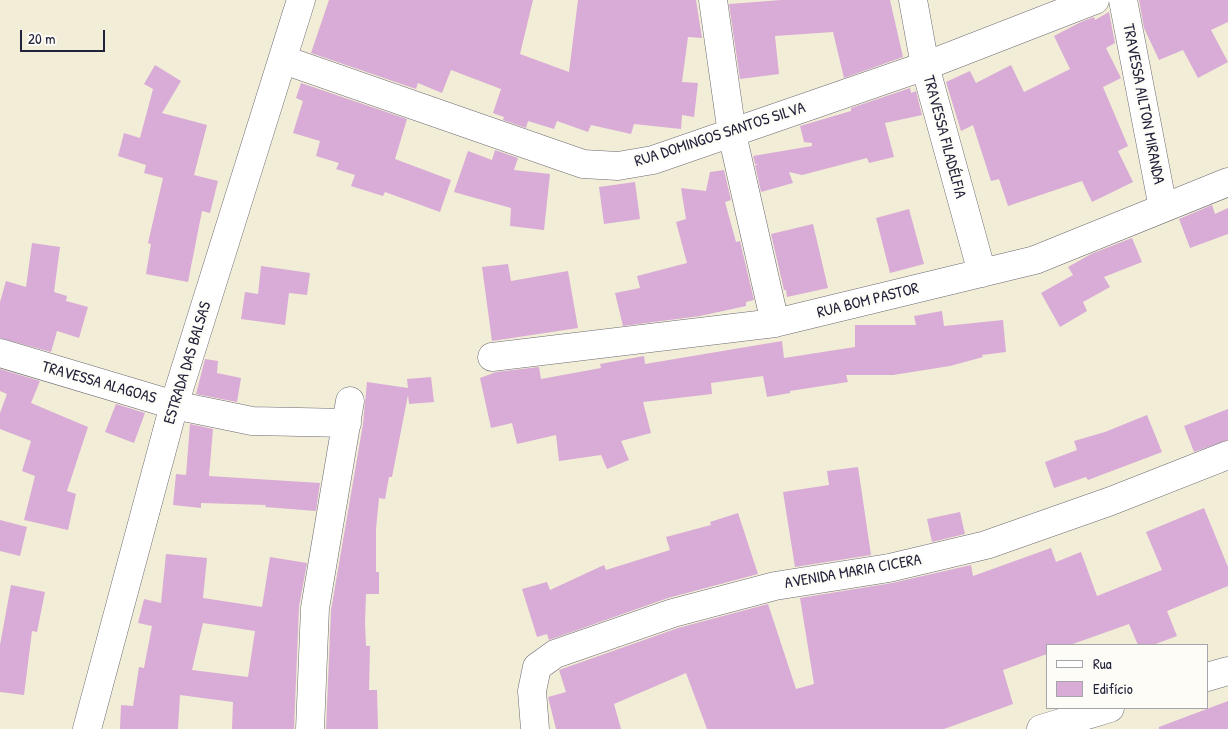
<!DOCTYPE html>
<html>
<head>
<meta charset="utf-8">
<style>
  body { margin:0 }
  #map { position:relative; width:1228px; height:729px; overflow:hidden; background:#f2edd7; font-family:"Patrick Hand",sans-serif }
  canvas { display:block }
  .legend { position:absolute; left:1046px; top:644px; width:162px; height:65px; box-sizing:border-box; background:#fdfcf7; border:1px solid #a5a5ac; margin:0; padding:6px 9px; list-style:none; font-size:15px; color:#22223b }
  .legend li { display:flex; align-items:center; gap:10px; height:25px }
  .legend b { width:25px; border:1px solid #a5a5ac }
  .scale { position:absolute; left:20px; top:30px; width:85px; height:22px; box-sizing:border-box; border:2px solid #22223b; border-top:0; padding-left:6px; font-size:15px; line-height:18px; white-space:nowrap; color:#22223b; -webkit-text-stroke:4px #fdfcf7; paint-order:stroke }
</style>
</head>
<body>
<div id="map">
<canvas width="1228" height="729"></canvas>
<ul class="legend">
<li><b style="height:6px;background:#fff"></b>Rua</li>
<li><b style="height:14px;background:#d8acd6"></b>Edifício</li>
</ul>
<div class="scale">20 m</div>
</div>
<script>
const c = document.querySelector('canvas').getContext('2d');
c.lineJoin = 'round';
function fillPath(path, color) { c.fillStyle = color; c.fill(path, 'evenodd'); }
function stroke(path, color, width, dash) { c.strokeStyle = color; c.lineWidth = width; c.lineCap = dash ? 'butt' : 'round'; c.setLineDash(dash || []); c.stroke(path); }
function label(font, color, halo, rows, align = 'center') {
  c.font = font + ' "Patrick Hand",sans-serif'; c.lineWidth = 5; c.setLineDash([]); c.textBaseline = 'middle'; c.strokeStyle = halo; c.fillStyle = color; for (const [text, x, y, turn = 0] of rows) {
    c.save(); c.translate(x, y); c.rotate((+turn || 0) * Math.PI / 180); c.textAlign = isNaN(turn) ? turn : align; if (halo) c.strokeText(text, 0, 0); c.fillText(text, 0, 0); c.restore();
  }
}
fillPath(new Path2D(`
  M 329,0 L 533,0 L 520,54 L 569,72 L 578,0 L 696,0 L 702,38 L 688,37 L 682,82 L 698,83 L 694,117 L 682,115 L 681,129 L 634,124 L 631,134 L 591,125 L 588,132 L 557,121 L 554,129 L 528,121 L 526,128 L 503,120 L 504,117 L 493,113 L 501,89 L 451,70 L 442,93 L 418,83 L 416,89 L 311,53 Z
  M 781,0 L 890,0 L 903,57 L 844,78 L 833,32 L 775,36 L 779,74 L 740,79 L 729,4 Z
  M 1139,0 L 1228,0 L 1228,22 L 1211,30 L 1228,62 L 1198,78 L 1183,50 L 1159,60 L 1144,28 Z
  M 1109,12 L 1115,43 L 1106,48 L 1121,78 L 1103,87 L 1128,146 L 1118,151 L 1133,182 L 1092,202 L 1082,181 L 1008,206 L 999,179 L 991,181 L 973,125 L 961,131 L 946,82 L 970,71 L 976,83 L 1011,65 L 1024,92 L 1070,69 L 1054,36 L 1081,22 L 1094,17 L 1095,20 Z
  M 155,65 L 181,81 L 162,113 L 207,125 L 194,175 L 218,181 L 210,213 L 202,211 L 188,282 L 146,274 L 151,244 L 148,243 L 163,178 L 144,173 L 146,165 L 118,156 L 124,133 L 140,138 L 153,89 L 144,84 Z
  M 301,83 L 407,119 L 395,159 L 451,180 L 440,212 L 385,192 L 383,196 L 351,186 L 355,175 L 336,169 L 339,163 L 316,156 L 320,141 L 293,133 L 303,101 L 296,98 Z
  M 910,88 L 911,93 L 916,91 L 922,115 L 885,123 L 894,157 L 869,163 L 867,158 L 802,175 L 789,172 L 793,183 L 761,192 L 755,165 L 759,165 L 755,164 L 753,156 L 812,146 L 812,143 L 804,142 L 800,126 L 851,111 L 851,108 Z
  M 495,150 L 518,158 L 514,170 L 550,174 L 544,230 L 510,226 L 511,208 L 454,192 L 468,151 L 492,160 Z
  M 724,170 L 731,200 L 725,202 L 736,242 L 740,241 L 754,300 L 746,302 L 746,306 L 700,316 L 623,326 L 615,293 L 640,288 L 637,276 L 687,263 L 676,222 L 686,219 L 681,188 L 706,191 L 710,172 Z
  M 635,182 L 640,219 L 604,224 L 599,187 Z
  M 1212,205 L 1215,214 L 1228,208 L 1228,234 L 1190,248 L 1179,219 Z
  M 909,209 L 924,264 L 890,273 L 876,218 Z
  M 813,224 L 828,288 L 787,297 L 786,290 L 784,290 L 771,234 Z
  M 1132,238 L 1142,262 L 1104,277 L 1110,287 L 1083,302 L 1087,311 L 1060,327 L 1041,293 L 1073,275 L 1068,267 L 1091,254 Z
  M 32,243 L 60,247 L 54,292 L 67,296 L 66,301 L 88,307 L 79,338 L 57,331 L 51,352 L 0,338 L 0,302 L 6,281 L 26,287 Z
  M 508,264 L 511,281 L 568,271 L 578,328 L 492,341 L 482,267 Z
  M 261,266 L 310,273 L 307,295 L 289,293 L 285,325 L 241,319 L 245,292 L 258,294 Z
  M 942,311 L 944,326 L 1003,320 L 1006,352 L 982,355 L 983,357 L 950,366 L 893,375 L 846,375 L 848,382 L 790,391 L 790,393 L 767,397 L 763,376 L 711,383 L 712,394 L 643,402 L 651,433 L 621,441 L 629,460 L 607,469 L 601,455 L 559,461 L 556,435 L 517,444 L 512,423 L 491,428 L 480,378 L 496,372 L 539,367 L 541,379 L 601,368 L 600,364 L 644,356 L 645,364 L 782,341 L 784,358 L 855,347 L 855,325 L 916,325 L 914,316 Z
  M 205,359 L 218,361 L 217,373 L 241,378 L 237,402 L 196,394 Z
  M 0,369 L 40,381 L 31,403 L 88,427 L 67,491 L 76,494 L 68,530 L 24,520 L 35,476 L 22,471 L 31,441 L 0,429 L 0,413 L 7,394 L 0,391 Z
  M 431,377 L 434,402 L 409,404 L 408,395 L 392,477 L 389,477 L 385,499 L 379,498 L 376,529 L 376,572 L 379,572 L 379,594 L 366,594 L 365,623 L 366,646 L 370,646 L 369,690 L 377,690 L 378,729 L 326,729 L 331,610 L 363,424 L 367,382 L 408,388 L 407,379 Z
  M 116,404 L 145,413 L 134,443 L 105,432 Z
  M 1228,409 L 1228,440 L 1194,452 L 1184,426 Z
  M 1147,415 L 1162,452 L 1088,480 L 1086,477 L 1054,488 L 1045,462 L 1077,450 L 1074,441 L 1105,432 Z
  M 190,424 L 213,429 L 209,476 L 320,483 L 316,511 L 265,507 L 266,505 L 201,503 L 201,508 L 173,505 L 176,474 L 186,475 Z
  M 858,467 L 871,555 L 795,567 L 783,492 L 829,485 L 827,471 Z
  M 1204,508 L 1228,567 L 1228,586 L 1167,611 L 1177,636 L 1153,645 L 1138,645 L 1129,624 L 1070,645 L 1047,645 L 1047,654 L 1003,670 L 1013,704 L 944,729 L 707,729 L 686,673 L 614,704 L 621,729 L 556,729 L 548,697 L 566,692 L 559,670 L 678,628 L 768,604 L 796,689 L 814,684 L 800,598 L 892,583 L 971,565 L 973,576 L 1051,548 L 1056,562 L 1081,552 L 1097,596 L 1162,570 L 1146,532 Z
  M 960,512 L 965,534 L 932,542 L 927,519 Z
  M 738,513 L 758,574 L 668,598 L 549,640 L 547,634 L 537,637 L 522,589 L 547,582 L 550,590 L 604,565 L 606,570 L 670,550 L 666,537 L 711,525 L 710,522 Z
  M 0,520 L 27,527 L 20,556 L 0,551 Z
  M 166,554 L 207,558 L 203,598 L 262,607 L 270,557 L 307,563 L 299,607 L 294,729 L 232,729 L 233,702 L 180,695 L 178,729 L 120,729 L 121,705 L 133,706 L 139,667 L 144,668 L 152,626 L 138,623 L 144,599 L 161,603 ZM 203,623 L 255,631 L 248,677 L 192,670 Z
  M 11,585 L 45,592 L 37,632 L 32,631 L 24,695 L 0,692 L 0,645 Z
  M 1228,701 L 1228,729 L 1159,729 L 1159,727 Z`), '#d8acd6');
const minor = new Path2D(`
  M 713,0 L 732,134 L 775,323
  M 913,0 L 925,66 L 982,273
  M 1123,0 L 1163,208
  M 284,60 L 583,164 L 618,166 L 653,160 L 925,66 L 1095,0
  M 0,353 L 174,405 L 252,421 L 347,423
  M 492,357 L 775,323 L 1035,260 L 1228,182
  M 1207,677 L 1228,671
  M 87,729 L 174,405 L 301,0
  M 310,729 L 315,608 L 350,401
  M 535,729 L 532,691 L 537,667 L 555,654 L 673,613 L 775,586 L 889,568 L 986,545 L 1111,501 L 1228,455
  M 1041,729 L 1110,708`);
stroke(minor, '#6b6972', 29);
stroke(minor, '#fff', 28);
label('16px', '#22223b', '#fdfcf7', [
  ["TRAVESSA AILTON MIRANDA",1143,104,79],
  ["RUA DOMINGOS SANTOS SILVA",720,135,-18],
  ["TRAVESSA FILADÉLFIA",944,137,75],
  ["RUA BOM PASTOR",868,301,-14],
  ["ESTRADA DAS BALSAS",188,363,-73],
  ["TRAVESSA ALAGOAS",99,383,16],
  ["AVENIDA MARIA CICERA",853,572,-10]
]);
</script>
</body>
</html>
